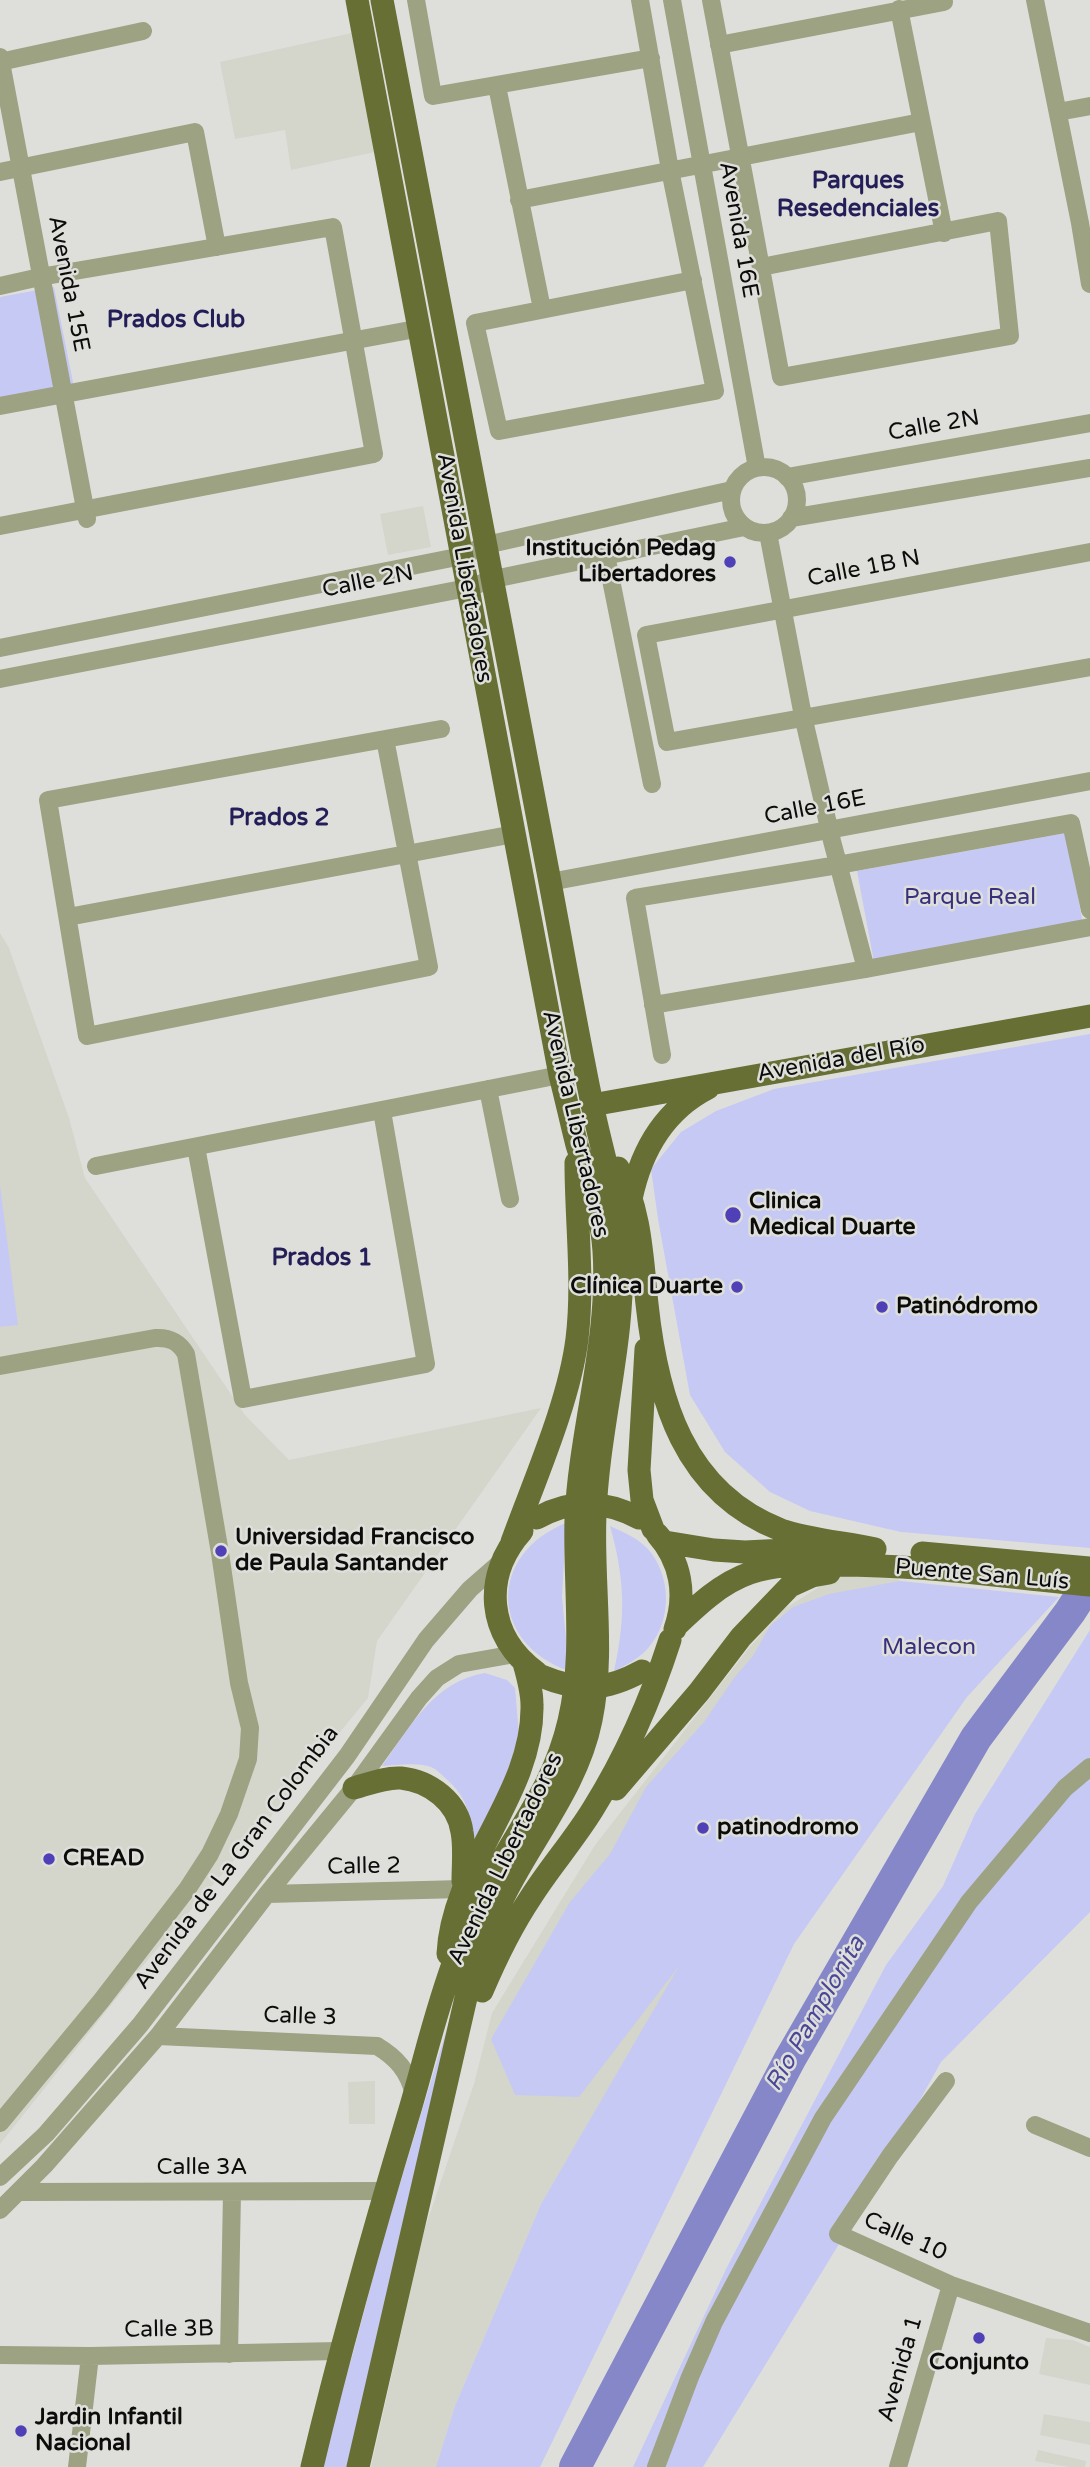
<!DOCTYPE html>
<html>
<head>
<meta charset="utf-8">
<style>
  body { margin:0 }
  canvas { display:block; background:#dedfdb }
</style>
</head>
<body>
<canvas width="1090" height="2467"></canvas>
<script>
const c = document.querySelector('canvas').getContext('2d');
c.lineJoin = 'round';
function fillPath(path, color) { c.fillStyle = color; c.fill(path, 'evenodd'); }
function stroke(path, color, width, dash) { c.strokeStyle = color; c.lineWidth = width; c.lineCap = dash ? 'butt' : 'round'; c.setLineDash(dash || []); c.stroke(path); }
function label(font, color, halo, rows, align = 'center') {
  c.font = font + ' "Varela Round",sans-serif'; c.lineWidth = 5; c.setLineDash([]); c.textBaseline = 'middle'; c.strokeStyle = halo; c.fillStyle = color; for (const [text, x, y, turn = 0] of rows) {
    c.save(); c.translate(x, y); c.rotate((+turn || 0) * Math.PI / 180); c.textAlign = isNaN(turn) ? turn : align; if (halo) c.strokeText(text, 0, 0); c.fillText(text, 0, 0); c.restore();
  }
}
fillPath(new Path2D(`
  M 352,33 L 375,152 L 291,170 L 285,130 L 235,139 L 220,62 Z
  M 423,506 L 431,547 L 388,555 L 380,514 Z
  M 0,933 L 9,948 L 69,1118 L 85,1178 L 245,1415 L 289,1460 L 541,1408 L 377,1641 L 368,1698 L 250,1842 L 140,1969 L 0,2144 Z
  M 837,1576 L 896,1576 L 900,1581 L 891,1586 L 711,1913 L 541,2204 L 455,2406 L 436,2467 L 371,2467 L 424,2231 L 474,2084 L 492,2013 L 595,1845 L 749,1648 L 784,1609 Z
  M 375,2081 L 375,2124 L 349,2124 L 348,2082 Z
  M 1046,2338 L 1073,2340 L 1090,2347 L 1090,2385 L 1039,2374 Z
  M 1044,2414 L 1090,2422 L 1090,2445 L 1040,2435 Z
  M 1038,2450 L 1086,2461 L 1085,2467 L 1069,2467 L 1035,2461 Z`), '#d4d6cb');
fillPath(new Path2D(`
  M 54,287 L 74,387 L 0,402 L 0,297 Z
  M 1066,833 L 1083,924 L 874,962 L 857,871 Z
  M 1090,1034 L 1090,1548 L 901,1532 L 810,1511 L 770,1492 L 725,1452 L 690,1395 L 658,1219 L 651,1169 L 681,1132 L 716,1111 L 774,1089 Z
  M 0,1185 L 18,1325 L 0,1327 Z
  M 566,1523 L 562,1597 L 569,1671 C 489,1643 488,1554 566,1523 Z
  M 610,1526 C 623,1532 636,1537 647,1548 C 671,1574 673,1619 649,1647 C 640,1658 627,1665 614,1671 C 626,1618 625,1579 610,1526 Z
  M 900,1581 L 1059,1597 L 967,1697 L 794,1944 L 540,2467 L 436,2467 L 455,2406 L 541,2204 L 679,1966 L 579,2097 L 515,2095 L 491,2039 L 570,1902 L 610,1854 L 646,1787 L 704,1722 L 734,1678 L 753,1656 L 770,1626 L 793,1607 L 829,1594 Z
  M 1090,1630 L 1090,1912 L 941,2062 L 850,2226 L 703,2467 L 633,2467 L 727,2267 L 886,1965 L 943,1886 L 975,1814 Z
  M 485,1673 L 507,1680 L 515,1688 L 519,1735 L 505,1780 L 471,1851 C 471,1818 471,1800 444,1777 C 441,1774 436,1769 431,1767 C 417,1762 397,1765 382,1766 C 410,1727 434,1681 485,1673 Z
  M 451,2015 L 351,2467 L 319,2467 L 352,2357 L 383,2240 Z`), '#c6c9f3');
stroke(new Path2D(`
  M 575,2467 L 790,2059 L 976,1738 L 1070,1612 L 1090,1581`), '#8587c8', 32);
stroke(new Path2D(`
  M 416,0 L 433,96 L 651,58
  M 640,0 L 670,170 L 715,391 L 499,431 L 475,323 L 693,280
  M 672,0 L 757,468
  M 711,0 C 735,126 758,251 781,377 L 1010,336 L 998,221 L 761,267
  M 1035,0 L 1080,223 L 1090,284
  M 899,9 L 944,233
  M 719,45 L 944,2 L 943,0
  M 0,57 L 87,519
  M 0,62 L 143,31
  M 497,86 L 542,309
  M 1058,112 L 1090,106
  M 0,172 L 195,132 L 217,247
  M 519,200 L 921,122
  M 0,286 L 40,277 L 333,227 L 374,454 L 0,526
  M 0,406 L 421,328
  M731 500a33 33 0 1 1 66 0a33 33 0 1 1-66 0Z
  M 787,477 L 1090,423
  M 791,518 L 1090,468
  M 768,533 L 803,716 L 832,841 L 866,969
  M 1090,552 L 646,635 L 667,742 L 1090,667
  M 606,555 L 652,784
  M 0,648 L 462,556 L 486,545 L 732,490
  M 0,679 L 467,588 L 494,579 L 744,527
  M 385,739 L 429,967 L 87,1036 L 48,800 L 385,739 L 441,729
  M 550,882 L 1090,781
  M 68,917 L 514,834
  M 653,1005 L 866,969 L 1090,927
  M 662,1055 L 635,898 L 838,865 L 1071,823 L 1090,910
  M 488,1089 L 510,1199
  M 196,1147 L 243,1399 L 426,1364 L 382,1111
  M 96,1166 L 560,1075
  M 0,1366 L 155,1338 C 170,1337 179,1342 186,1354 L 220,1553 L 239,1683 L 250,1728 L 248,1759 L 229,1814 L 210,1854 L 188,1888 L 101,2001 L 0,2123
  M 267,1894 L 462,1889
  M 158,2036 L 377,2046 C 397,2058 408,2071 414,2094
  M 946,2081 L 890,2156 L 838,2234 L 951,2285 L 1090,2333
  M 1035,2125 L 1090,2148
  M 0,2177 L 46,2134 L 140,2025 L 347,1756 L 426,1640 L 470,1589 L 502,1561
  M 18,2192 L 385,2191
  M 0,2210 L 44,2166 L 158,2036 L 267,1894 L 354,1788 L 419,1698 L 437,1678 L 459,1664 L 515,1654
  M 229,2354 L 232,2192
  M 0,2355 L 90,2356 L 339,2351
  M 77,2467 L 90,2356
  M 656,2467 L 690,2377 L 714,2322 L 823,2118 L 969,1902 L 1065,1788 L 1090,1767
  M 898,2467 L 951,2285`), '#9da283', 18);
stroke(new Path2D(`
  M 592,1105 L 1090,1016
  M 618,1168 C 641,1209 642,1258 647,1304 C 657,1398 683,1492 781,1530 C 806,1539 848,1543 875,1549
  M 631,1199 C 641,1151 663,1111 708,1088
  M 646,1349 L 639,1470 L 642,1500 L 653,1529
  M 522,1531 C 482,1576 487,1636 536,1672
  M 657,1534 C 681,1561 687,1595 675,1629
  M 512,1542 C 534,1481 569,1403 577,1339 C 584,1281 576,1221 576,1163
  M 665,1542 L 714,1550 L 745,1552 L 825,1548
  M 922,1553 L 1090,1568
  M 676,1626 C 698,1605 721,1583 750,1573 C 776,1564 802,1565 829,1565 C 916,1564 1003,1577 1090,1585
  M 354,1788 C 368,1784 386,1777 401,1778 C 430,1781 458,1802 462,1832 C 465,1848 463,1865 463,1881
  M 616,1789 L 699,1692 L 741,1637 L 790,1586 L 812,1576 L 829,1573
  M 448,1954 C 452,1865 534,1794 532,1705 C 532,1691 528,1677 524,1663
  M 482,1991 C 496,1958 511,1927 531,1897 C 550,1867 574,1840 593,1809 C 626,1756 651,1699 670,1640
  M 312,2467 C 340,2349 373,2232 408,2116 C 424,2063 436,2008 456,1956 C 466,1931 476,1907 489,1883 C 519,1827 554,1786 569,1721 C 585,1655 574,1585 576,1518 C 580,1428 610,1341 604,1251 C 602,1215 588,1180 577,1145 C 571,1122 566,1098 560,1075 C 491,717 428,358 357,0
  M 358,2467 L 468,1989 C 479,1957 489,1925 505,1894 C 534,1836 578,1785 591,1720 C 605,1653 592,1583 595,1515 C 598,1426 626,1340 621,1250 C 618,1199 601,1150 591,1099 C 576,1026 563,951 549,877 C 494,585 438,293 382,0`), '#686f34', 23);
stroke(new Path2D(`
  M 537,1518 C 572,1499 604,1500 639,1518
  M 541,1676 C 580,1692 606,1691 642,1671`), '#686f34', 23);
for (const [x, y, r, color] of [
  [730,562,7,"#4f40b7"],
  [733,1215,9,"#4f40b7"],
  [737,1287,7,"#4f40b7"],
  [882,1307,7,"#4f40b7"],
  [221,1551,7,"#4f40b7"],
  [703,1828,7,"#4f40b7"],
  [49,1859,7,"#4f40b7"],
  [979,2338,7,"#4f40b7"],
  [21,2431,7,"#4f40b7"]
]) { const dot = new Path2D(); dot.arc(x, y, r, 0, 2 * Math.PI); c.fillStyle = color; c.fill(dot); stroke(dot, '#dedfdb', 2.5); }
label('23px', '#0c0c0b', '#dedfdb', [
  ["Avenida 16E",738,230,80],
  ["Avenida 15E",68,284,79],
  ["Calle 2N",934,426,-10],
  ["Avenida Libertadores",464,568,80],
  ["Calle 1B N",864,569,-11],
  ["Calle 2N",368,582,-11],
  ["Calle 16E",815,808,-11],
  ["Avenida del Río",841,1060,-10],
  ["Avenida Libertadores",575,1124,77],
  ["Puente San Luís",982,1575,5],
  ["Avenida de La Gran Colombia",237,1858,-53],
  ["Avenida Libertadores",506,1859,-64],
  ["Calle 2",364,1867,-1],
  ["Calle 3",300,2017,2],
  ["Calle 3A",202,2168],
  ["Calle 10",905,2237,24],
  ["Calle 3B",169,2330,-1],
  ["Avenida 1",901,2369,-74]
]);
label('bold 23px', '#0c0c0b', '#dedfdb', [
  ["Institución Pedag",716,549,"right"],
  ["Libertadores",716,575,"right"],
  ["Clinica",749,1202],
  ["Medical Duarte",749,1228],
  ["Clínica Duarte",723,1287,"right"],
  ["Patinódromo",896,1307],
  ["Universidad Francisco",235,1538],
  ["de Paula Santander",235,1564],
  ["patinodromo",717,1828],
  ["CREAD",63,1859],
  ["Conjunto",979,2363,"center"],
  ["Jardin Infantil",35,2418],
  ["Nacional",35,2444]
], 'left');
label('23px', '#38307e', '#dedfdb', [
  ["Parque Real",970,898],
  ["Malecon",929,1648]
]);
label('bold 24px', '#241e58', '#dedfdb', [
  ["Parques",858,182],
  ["Resedenciales",858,210],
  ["Prados Club",176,321],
  ["Prados 2",279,819],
  ["Prados 1",322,1259]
]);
label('italic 24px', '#4b4797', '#dedfdb', [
  ["Río Pamplonita",816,2014,-60]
]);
</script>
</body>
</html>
